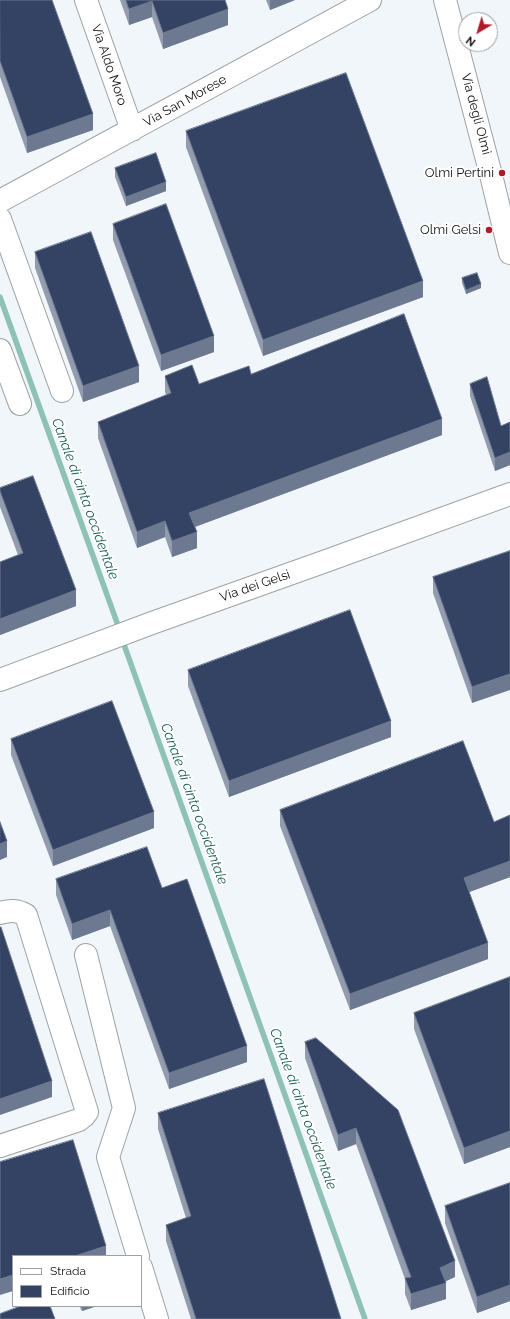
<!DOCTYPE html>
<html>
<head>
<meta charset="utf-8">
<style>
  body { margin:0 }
  #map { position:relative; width:510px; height:1319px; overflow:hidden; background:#f0f6f9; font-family:Raleway,sans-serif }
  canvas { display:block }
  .legend { position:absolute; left:12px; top:1255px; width:130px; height:52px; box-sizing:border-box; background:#fff; border:1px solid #9fa0a1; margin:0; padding:5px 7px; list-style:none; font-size:12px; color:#101113 }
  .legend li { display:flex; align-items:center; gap:8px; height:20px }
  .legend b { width:20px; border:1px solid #9fa0a1 }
  .north { position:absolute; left:458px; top:12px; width:40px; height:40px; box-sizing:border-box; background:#fff; border:1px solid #9fa0a1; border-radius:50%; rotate:218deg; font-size:11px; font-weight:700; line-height:16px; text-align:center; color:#101113 }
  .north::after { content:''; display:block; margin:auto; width:14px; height:18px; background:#ae1b2b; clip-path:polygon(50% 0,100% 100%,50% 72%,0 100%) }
</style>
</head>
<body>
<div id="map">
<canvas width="510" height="1319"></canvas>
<ul class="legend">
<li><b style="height:5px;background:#fff"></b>Strada</li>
<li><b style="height:11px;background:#344363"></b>Edificio</li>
</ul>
<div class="north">N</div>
</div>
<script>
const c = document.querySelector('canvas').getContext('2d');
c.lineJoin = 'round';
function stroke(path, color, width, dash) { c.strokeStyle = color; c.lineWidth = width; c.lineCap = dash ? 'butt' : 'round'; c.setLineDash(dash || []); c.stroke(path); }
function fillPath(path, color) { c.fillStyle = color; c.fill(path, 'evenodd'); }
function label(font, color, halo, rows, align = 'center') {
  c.font = font + ' Raleway,sans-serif'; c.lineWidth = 4; c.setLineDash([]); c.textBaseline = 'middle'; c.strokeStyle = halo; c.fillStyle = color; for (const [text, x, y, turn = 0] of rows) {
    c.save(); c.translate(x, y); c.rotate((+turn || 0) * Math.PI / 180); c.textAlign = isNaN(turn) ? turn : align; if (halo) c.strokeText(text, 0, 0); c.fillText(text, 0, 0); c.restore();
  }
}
stroke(new Path2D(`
  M 0,297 L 120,631
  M 122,639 L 365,1319`), '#8ec2b5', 5.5);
const minor = new Path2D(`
  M 86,0 L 132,130
  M 445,0 L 491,175 L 510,253
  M 0,201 L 370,0
  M 0,219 L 62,391
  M 0,350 L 20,404
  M 0,680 L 152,623 L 326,561 L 510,494
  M 0,913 C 10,910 17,910 26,915 L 87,1112 L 84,1116 L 79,1120 L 0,1146
  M 86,955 L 124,1108 L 108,1157 L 138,1256
  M 141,1267 L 157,1319`);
stroke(minor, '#9da2a5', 24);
stroke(minor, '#fff', 22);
fillPath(new Path2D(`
  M 0,0 L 93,130 L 27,153 L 0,77 Z
  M 120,0 L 225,0 L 228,25 L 163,49 L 152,17 L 129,25 Z
  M 266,0 L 295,0 L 270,10 Z
  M 186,131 L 423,297 L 263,356 L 186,147 Z
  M 115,168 L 166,191 L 126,206 L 115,177 Z
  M 113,224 L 214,352 L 161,371 L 113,240 Z
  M 35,252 L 139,382 L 83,402 L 35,268 Z
  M 462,278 L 481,288 L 466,294 L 462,283 Z
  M 251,374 L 442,435 L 195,527 L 197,548 L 172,557 L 165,537 L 137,548 L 98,438 L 98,422 L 166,395 L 165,392 L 165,376 L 199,384 Z
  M 470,384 L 501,426 L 510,422 L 510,465 L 495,471 L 470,396 Z
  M 0,488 L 76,606 L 0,635 L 0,562 L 18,555 L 0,507 Z
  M 510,551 L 472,703 L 433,593 L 433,577 Z
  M 188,670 L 391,737 L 229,797 L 188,686 Z
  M 11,739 L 154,828 L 53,866 L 11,755 Z
  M 280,810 L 494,822 L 510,815 L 510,877 L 469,892 L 488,959 L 350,1010 L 280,826 Z
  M 56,879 L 162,888 L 247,1062 L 169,1089 L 110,926 L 72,940 L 56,895 Z
  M 510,977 L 510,1147 L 464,1164 L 414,1029 L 414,1013 Z
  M 305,1042 L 455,1277 L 445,1281 L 446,1299 L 411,1310 L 405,1294 L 405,1279 L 356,1144 L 338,1151 L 305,1058 Z
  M 158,1113 L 341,1319 L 191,1319 L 166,1241 L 166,1225 L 186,1218 L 158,1129 Z
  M 510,1183 L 510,1301 L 477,1313 L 445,1223 L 445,1206 Z
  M 79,1306 L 97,1306 L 82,1311 Z`), '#929cae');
fillPath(new Path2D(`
  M 270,0 L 295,0 L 270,10 Z
  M 152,1 L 152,17 L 129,25 L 129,9 Z
  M 228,9 L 228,25 L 163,49 L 163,33 Z
  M 93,114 L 93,130 L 27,153 L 27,137 Z
  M 166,182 L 166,191 L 126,206 L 126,197 Z
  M 423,281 L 423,297 L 263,356 L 263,340 Z
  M 481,284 L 481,288 L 466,294 L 466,290 Z
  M 214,336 L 214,352 L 161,371 L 161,355 Z
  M 139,366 L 139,382 L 83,402 L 83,386 Z
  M 442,419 L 442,435 L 189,529 L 189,513 Z
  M 510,452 L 510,465 L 495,471 L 495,458 Z
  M 165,521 L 165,537 L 137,548 L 137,532 Z
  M 197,532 L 197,548 L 172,557 L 172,541 Z
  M 76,590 L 76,606 L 0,635 L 0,619 Z
  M 510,674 L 510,690 L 472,703 L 472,687 Z
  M 391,721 L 391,737 L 229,797 L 229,781 Z
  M 154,812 L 154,828 L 53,866 L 53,850 Z
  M 7,841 L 7,857 L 0,860 L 0,844 Z
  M 510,861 L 510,877 L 464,894 L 464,878 Z
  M 110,910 L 110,926 L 72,940 L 72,924 Z
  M 488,943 L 488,959 L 350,1010 L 350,994 Z
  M 247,1046 L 247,1062 L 169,1089 L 169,1073 Z
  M 52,1081 L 52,1097 L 0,1115 L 0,1099 Z
  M 356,1128 L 356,1144 L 338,1151 L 338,1135 Z
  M 510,1131 L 510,1147 L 464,1164 L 464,1148 Z
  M 106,1246 L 106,1256 L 75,1256 Z
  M 455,1261 L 455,1277 L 440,1284 L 440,1268 Z
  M 13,1275 L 13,1291 L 0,1295 L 0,1279 Z
  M 446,1283 L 446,1299 L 411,1310 L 411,1294 Z
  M 510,1285 L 510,1301 L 477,1313 L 477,1297 Z
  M 84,1306 L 97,1306 L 82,1311 L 82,1307 Z`), '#6c7990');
const building = new Path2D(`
  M 0,0 L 52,0 L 93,114 L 27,137 L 0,61 Z
  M 126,0 L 225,0 L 228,9 L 163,33 L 152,1 L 129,9 Z
  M 346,73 L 423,281 L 263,340 L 186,131 Z
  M 156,153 L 166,182 L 126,197 L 115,168 Z
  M 166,204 L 214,336 L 161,355 L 113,224 Z
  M 91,232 L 139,366 L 83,386 L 35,252 Z
  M 477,273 L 481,284 L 466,290 L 462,278 Z
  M 404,314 L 442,419 L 189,513 L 197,532 L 172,541 L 165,521 L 137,532 L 98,422 L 171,393 L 165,376 L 192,365 L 199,384 L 249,366 L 251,374 Z
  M 487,377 L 501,426 L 510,422 L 510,452 L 495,458 L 470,384 Z
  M 33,476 L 76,590 L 0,619 L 0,562 L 23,553 L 0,491 L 0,488 Z
  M 510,551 L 510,674 L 472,687 L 433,577 Z
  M 350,610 L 391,721 L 229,781 L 188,670 Z
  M 112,701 L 154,812 L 53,850 L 11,739 Z
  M 463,741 L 494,822 L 510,815 L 510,861 L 464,878 L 488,943 L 350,994 L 280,810 Z
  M 0,822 L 7,841 L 0,844 Z
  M 147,847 L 162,888 L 187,879 L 247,1046 L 169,1073 L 110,910 L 72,924 L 56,879 Z
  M 0,927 L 1,927 L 52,1081 L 0,1099 Z
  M 510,977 L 510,1131 L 464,1148 L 414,1013 Z
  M 316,1038 L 398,1110 L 455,1261 L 440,1268 L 446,1283 L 411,1294 L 405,1278 L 411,1277 L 356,1128 L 338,1135 L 305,1042 Z
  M 264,1079 L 341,1319 L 196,1319 L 166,1225 L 191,1216 L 158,1113 Z
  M 73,1140 L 106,1246 L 75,1256 L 13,1256 L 13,1275 L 0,1279 L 0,1162 Z
  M 510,1183 L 510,1285 L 477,1297 L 445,1206 Z
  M 21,1306 L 50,1306 L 55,1319 L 0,1319 L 0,1314 Z`);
fillPath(building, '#344363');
stroke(building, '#6c7990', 1);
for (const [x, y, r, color] of [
  [502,173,4,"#ae1b2b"],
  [489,230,4,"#ae1b2b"]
]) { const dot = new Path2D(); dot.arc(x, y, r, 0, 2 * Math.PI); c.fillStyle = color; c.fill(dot); stroke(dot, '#fff', 1.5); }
label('13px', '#101113', '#fff', [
  ["Via Aldo Moro",109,65,71],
  ["Via San Morese",185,101,-29],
  ["Via degli Olmi",476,114,75],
  ["Via dei Gelsi",255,586,-19]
]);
label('13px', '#101113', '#fff', [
  ["Olmi Pertini",494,173],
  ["Olmi Gelsi",481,230]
], 'right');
label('italic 14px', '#1c6053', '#fff', [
  ["Canale di cinta occidentale",85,499,70],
  ["Canale di cinta occidentale",194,804,70],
  ["Canale di cinta occidentale",303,1109,70]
]);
</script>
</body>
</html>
